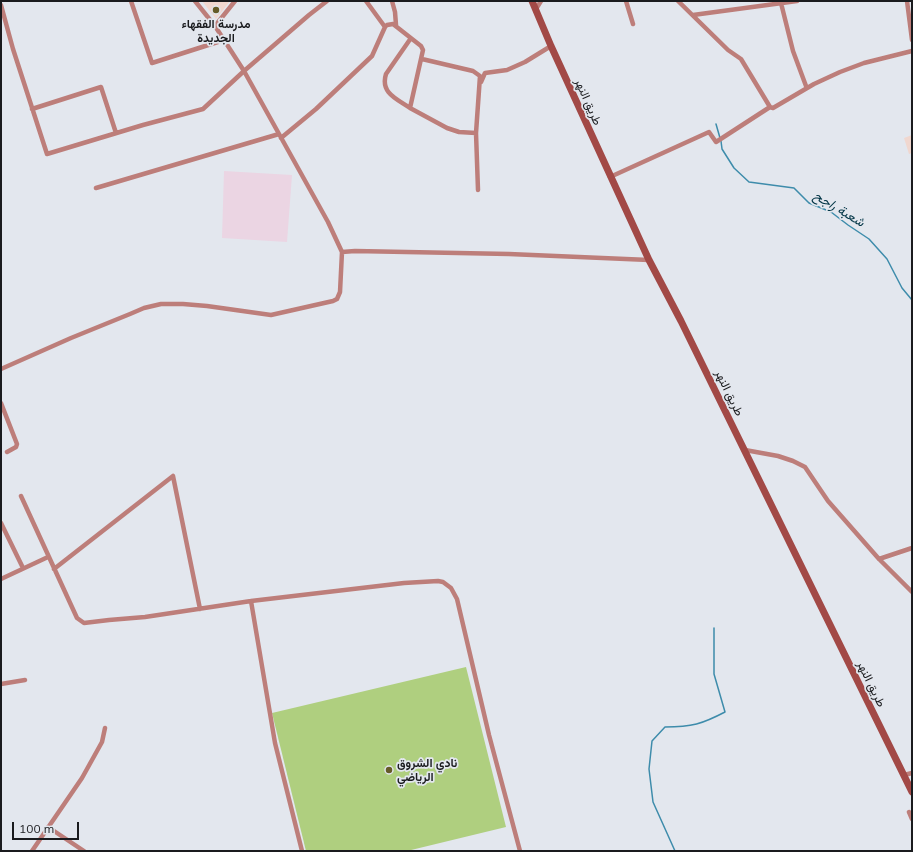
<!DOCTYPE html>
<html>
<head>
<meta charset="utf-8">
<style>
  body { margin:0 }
  #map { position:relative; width:913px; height:852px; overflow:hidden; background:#e3e7ee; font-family:Mulish,sans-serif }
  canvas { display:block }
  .frame { position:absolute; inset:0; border:2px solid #1a1b1e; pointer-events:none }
  .scale { position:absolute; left:12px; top:822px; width:67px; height:18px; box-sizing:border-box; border:2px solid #1a1b1e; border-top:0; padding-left:5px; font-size:12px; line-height:14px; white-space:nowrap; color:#1a1b1e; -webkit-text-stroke:3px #e3e7ee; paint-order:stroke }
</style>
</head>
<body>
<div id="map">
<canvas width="913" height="852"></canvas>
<div class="frame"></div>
<div class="scale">100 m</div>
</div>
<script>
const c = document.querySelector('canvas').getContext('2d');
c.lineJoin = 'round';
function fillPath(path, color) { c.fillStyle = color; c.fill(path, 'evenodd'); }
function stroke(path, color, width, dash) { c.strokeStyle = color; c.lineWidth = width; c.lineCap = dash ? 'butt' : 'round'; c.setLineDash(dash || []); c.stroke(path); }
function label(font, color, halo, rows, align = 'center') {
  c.font = font + ' Mulish,Vazirmatn,sans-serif'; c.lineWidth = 3.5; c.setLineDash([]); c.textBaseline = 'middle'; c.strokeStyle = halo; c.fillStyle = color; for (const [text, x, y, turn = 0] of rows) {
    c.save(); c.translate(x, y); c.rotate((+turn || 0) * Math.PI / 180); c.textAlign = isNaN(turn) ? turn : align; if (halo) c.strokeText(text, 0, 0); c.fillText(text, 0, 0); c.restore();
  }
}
fillPath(new Path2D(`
  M 224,171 L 292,175 L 287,242 L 222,238 Z`), '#ebd5e3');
fillPath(new Path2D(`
  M 202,1 L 230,1 L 216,19 Z
  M 912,135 L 912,153 L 909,154 L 904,138 Z`), '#f0d7cf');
fillPath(new Path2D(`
  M 466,667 L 506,827 L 407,851 L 306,851 L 272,713 Z`), '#afcf7f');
stroke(new Path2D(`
  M 716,124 L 720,138
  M 721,141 L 722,149 L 734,168 L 749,182 L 794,188 L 809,203 L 831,212 L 848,225 L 869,239 L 887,259 L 902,288 L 912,300
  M 675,851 L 653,802 L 649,769 L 652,741 L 665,727 C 692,727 702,724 725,712 L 714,674 L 714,628`), '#3e8cab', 1.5);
stroke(new Path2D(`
  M 131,1 L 152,63 L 224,40
  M 195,1 L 215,26 L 244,71 L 328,222 L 342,252
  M 366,1 L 385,27
  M 392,1 L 395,12 L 396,25
  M 626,1 L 633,24
  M 678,1 L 728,50 L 741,59 L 770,107
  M 907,1 L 912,40
  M 781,3 L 793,51 L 806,86
  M 1,5 L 13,49 L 47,154 L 143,125 L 203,109 L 244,71 L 309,15 L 327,1
  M 536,9 L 541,1
  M 693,15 L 797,1
  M 215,26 L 235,1
  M 422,59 L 473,71 L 480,76 L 476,133 L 478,190
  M 481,82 L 485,73 L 507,70 L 525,62 L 551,46
  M 410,108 C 397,99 380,93 386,74 L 411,38
  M 32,109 L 101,87 L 116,133
  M 281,138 L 316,109 L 372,56 L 385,27 L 387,25 L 393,24 L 421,46 L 423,50 L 410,108 L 447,128 L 459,132 L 476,133
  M 610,177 L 709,132 L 716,142 L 770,107 L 773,108 L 814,84 L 840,72 L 864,63 L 912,51
  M 96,188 L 279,134
  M 1,369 L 71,338 L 130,314 L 144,308 L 161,304 L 183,304 L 207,306 L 271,315 L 333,301 L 337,299 L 340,292 L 342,252 L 355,251 L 509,254 L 649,260
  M 1,403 L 17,444 L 16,447 L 7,452
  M 745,450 L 778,456 L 793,461 L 805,467 L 828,501 L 879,559 L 912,592
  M 21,496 L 77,618 L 84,623 L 109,620 L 145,617 L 251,601 L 404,583 L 438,581 L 443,582 L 451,588 L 457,599 L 489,735 L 520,851
  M 1,523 L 23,568
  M 879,559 L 912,548
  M 54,569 L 173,476 L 200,609
  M 1,579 L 48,557
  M 251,601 L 275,743 L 302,851
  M 1,684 L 25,680
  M 904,775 L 912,773
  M 909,812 L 912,819
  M 48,827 L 84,851
  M 32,851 L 82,778 L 102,742 L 105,728`), '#bd7e7a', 4.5);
stroke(new Path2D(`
  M 532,1 L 551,46 L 649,260 L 681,321 L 912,792`), '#a24946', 7);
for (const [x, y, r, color] of [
  [216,10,4,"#655b27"],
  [389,770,4,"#655b27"]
]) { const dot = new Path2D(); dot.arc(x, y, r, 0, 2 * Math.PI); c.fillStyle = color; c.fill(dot); stroke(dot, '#e3e7ee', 1.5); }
label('bold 12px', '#1a1b1e', '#e3e7ee', [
  ["مدرسة الفقهاء",216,24],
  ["الجديدة",216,38],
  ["نادي الشروق",397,763,"left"],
  ["الرياضي",397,777,"left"]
]);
label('12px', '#1a1b1e', '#e3e7ee', [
  ["طريق النهر",588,102,66],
  ["طريق النهر",729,393,64],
  ["طريق النهر",871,684,64]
]);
label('italic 13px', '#003445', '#e3e7ee', [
  ["شعبة راجح",839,209,31]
]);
</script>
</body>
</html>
